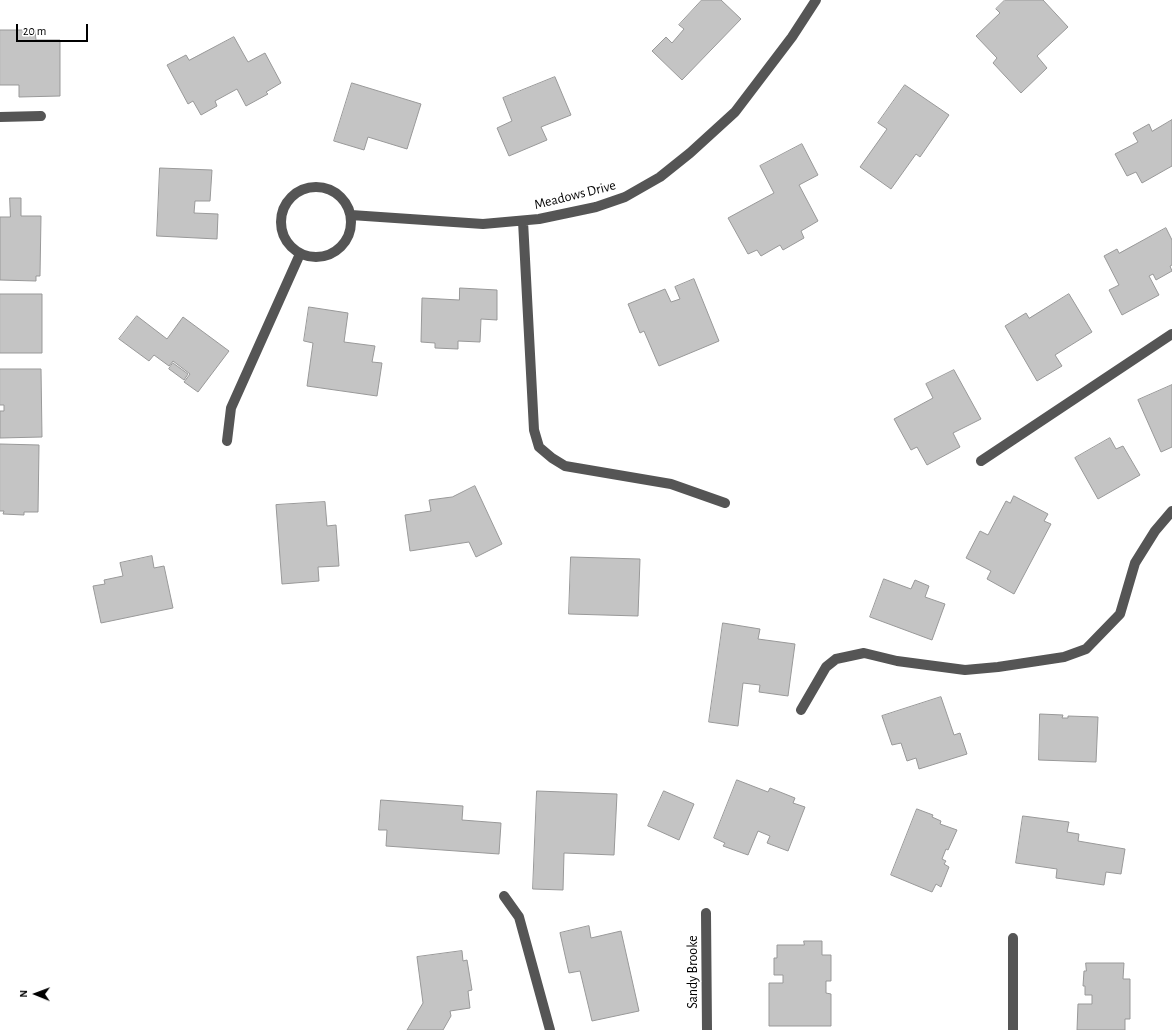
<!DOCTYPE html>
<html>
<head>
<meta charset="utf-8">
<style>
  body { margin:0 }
  #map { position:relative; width:1172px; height:1030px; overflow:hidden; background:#fff; font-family:"Alegreya Sans",sans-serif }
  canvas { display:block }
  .north { position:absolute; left:16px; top:974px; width:40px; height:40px; -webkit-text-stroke:3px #fff; paint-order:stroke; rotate:271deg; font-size:11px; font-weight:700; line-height:16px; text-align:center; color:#000 }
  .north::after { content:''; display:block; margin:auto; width:14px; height:18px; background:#000; clip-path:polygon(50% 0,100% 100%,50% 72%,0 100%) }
  .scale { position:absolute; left:16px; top:24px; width:72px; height:18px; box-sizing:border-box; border:2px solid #000; border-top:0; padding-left:5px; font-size:12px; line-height:14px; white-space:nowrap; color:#000; -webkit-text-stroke:3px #fff; paint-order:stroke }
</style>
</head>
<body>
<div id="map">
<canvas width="1172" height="1030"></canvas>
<div class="north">N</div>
<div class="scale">20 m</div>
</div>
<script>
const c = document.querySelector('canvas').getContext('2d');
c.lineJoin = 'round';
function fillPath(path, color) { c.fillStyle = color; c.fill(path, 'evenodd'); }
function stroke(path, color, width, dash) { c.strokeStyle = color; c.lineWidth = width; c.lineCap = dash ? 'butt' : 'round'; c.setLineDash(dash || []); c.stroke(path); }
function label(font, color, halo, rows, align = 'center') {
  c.font = font + ' "Alegreya Sans",sans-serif'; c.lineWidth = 3; c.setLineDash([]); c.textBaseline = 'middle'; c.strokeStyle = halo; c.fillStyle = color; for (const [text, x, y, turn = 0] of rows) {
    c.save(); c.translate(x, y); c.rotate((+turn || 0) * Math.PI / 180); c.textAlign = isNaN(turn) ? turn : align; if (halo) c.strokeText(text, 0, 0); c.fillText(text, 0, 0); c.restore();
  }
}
const building = new Path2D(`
  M 702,0 L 721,0 L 741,19 L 682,80 L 652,51 L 666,37 L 672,43 L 684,29 L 679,25 Z
  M 1005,0 L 1043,0 L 1068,27 L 1037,56 L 1047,68 L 1021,93 L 993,63 L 997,58 L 976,36 L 1000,13 L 996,9 Z
  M 0,30 L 35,30 L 36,40 L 60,40 L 60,96 L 19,97 L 19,85 L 0,85 Z
  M 234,37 L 248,62 L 265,53 L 281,83 L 266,92 L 268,94 L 246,106 L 237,89 L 215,101 L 217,106 L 201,115 L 193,101 L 188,104 L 167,65 L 186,55 L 189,60 Z
  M 555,77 L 571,115 L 541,127 L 547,140 L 509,156 L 497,128 L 512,121 L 503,98 Z
  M 352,83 L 421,104 L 407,149 L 368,137 L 364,150 L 334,141 Z
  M 905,85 L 949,115 L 920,157 L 916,154 L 891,189 L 860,167 L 887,129 L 878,123 Z
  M 1172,120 L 1172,166 L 1142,183 L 1136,172 L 1127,176 L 1115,154 L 1138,142 L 1133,133 L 1149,124 L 1152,131 Z
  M 802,144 L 818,175 L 799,185 L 818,221 L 801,231 L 804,238 L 783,250 L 780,245 L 761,256 L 757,250 L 748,254 L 728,218 L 774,193 L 760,166 Z
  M 160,168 L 212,170 L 210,201 L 195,201 L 194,213 L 218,214 L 217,239 L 157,236 Z
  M 10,198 L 21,198 L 21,216 L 41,216 L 40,276 L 36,276 L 36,281 L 0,280 L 0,217 L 10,217 Z
  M 1166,228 L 1172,240 L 1172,265 L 1170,266 L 1172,271 L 1156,280 L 1153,274 L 1149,276 L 1159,295 L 1122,315 L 1109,290 L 1119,285 L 1104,256 L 1117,249 L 1119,253 Z
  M 694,279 L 719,341 L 659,366 L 644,331 L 640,333 L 628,304 L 665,289 L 671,302 L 680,299 L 675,287 Z
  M 460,288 L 497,290 L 497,320 L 481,319 L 480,342 L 458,341 L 458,349 L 435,348 L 435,343 L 421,342 L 422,298 L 459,300 Z
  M 0,294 L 42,294 L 42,353 L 0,353 Z
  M 1069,294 L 1092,332 L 1055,355 L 1062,366 L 1037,381 L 1005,326 L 1026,313 L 1029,318 Z
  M 309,307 L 348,313 L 344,342 L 375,346 L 372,362 L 382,363 L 377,396 L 307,386 L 313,343 L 304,341 Z
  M 137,316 L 167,339 L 183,317 L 229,351 L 198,392 L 184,382 L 190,374 L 173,361 L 169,366 L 154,355 L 149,361 L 119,339 Z
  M 173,363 L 188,374 L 184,380 L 169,369 Z
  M 0,369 L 41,369 L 42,437 L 0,438 L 0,411 L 4,411 L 4,405 L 0,405 Z
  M 954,370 L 981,419 L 953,433 L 960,447 L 927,465 L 917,447 L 911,450 L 894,419 L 933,398 L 926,384 Z
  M 1172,385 L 1172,447 L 1161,452 L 1138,400 Z
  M 1110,438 L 1116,449 L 1123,446 L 1140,475 L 1098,499 L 1075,458 Z
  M 0,444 L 39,445 L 38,512 L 24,512 L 24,515 L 3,514 L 4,511 L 0,511 Z
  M 475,486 L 502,544 L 476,557 L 469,542 L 410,551 L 405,515 L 431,511 L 429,500 L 452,497 Z
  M 1014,496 L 1048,514 L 1044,521 L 1051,524 L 1014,594 L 987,579 L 991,571 L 966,558 L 980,531 L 988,535 L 1006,501 L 1010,503 Z
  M 325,502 L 327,526 L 336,525 L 339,566 L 318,567 L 319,581 L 282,584 L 276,505 Z
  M 152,556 L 154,568 L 164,566 L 173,608 L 101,623 L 93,586 L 105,584 L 104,580 L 123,576 L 120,563 Z
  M 571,557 L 640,559 L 638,616 L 569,614 Z
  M 884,579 L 911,589 L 915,580 L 929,586 L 925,597 L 945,604 L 932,640 L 870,617 Z
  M 723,623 L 760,629 L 758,639 L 795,644 L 788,696 L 759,692 L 760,685 L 743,683 L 738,726 L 709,722 Z
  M 941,697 L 954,735 L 960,733 L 967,754 L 919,769 L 916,758 L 907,761 L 901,743 L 892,745 L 882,716 Z
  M 1040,714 L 1063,715 L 1062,718 L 1068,718 L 1068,716 L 1098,717 L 1096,762 L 1039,760 Z
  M 737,780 L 768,792 L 770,788 L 795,798 L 793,803 L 805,807 L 788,851 L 767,843 L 770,836 L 758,831 L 748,855 L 723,846 L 725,843 L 714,838 Z
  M 537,791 L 617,794 L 614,855 L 564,853 L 563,890 L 533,889 Z
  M 664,791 L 694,804 L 679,840 L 648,826 Z
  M 381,800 L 463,806 L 462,820 L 501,823 L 499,854 L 386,846 L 387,830 L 379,830 Z
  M 917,809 L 933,815 L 932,817 L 941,821 L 940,824 L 957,830 L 948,850 L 946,849 L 942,859 L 946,861 L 944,864 L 949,867 L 941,887 L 936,884 L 932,892 L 891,875 Z
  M 1023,816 L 1069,822 L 1067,832 L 1079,834 L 1078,841 L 1125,849 L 1121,874 L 1106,872 L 1104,885 L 1056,878 L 1057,869 L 1016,863 Z
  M 589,926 L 591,938 L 621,931 L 639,1011 L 592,1021 L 580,971 L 569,973 L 560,933 Z
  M 804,941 L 822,941 L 822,955 L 831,955 L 831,981 L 826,981 L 826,993 L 831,994 L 831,1026 L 769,1026 L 769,983 L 783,983 L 783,975 L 774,975 L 774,958 L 777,958 L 777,945 L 804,945 Z
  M 462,951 L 463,961 L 467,960 L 472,990 L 468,991 L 470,1008 L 450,1011 L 451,1016 L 443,1030 L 407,1030 L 423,1003 L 417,957 Z
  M 1086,963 L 1124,963 L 1123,979 L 1130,979 L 1130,1019 L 1125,1019 L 1125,1030 L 1077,1030 L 1078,1004 L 1092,1004 L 1092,995 L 1085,995 L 1085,986 L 1083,986 L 1084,971 L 1086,971 Z`);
fillPath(building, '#c4c4c4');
stroke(building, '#999', 1);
stroke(new Path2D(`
  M 0,117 L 41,116
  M281 222a35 35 0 1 1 70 0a35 35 0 1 1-70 0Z
  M 351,215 L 483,224 L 539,219 L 596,207 L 625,197 L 660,177 L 690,153 L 735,112 L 792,37 L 816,0
  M 523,221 L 534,430 L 539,447 L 552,458 L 565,466 L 671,484 L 725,503
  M 227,441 L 231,408 L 300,254
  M 981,461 L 1172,334
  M 801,710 L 826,667 L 836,659 L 864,653 L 897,661 L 965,670 L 998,667 L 1064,657 L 1086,649 L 1120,614 L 1135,563 L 1155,531 L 1172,511
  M 504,896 L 519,917 L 550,1030
  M 706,913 L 707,1030
  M 1013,938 L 1013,1030`), '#555', 10);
label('14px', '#000', '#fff', [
  ["Meadows Drive",575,195,-14],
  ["Sandy Brooke",693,972,-90]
]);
</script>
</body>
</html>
